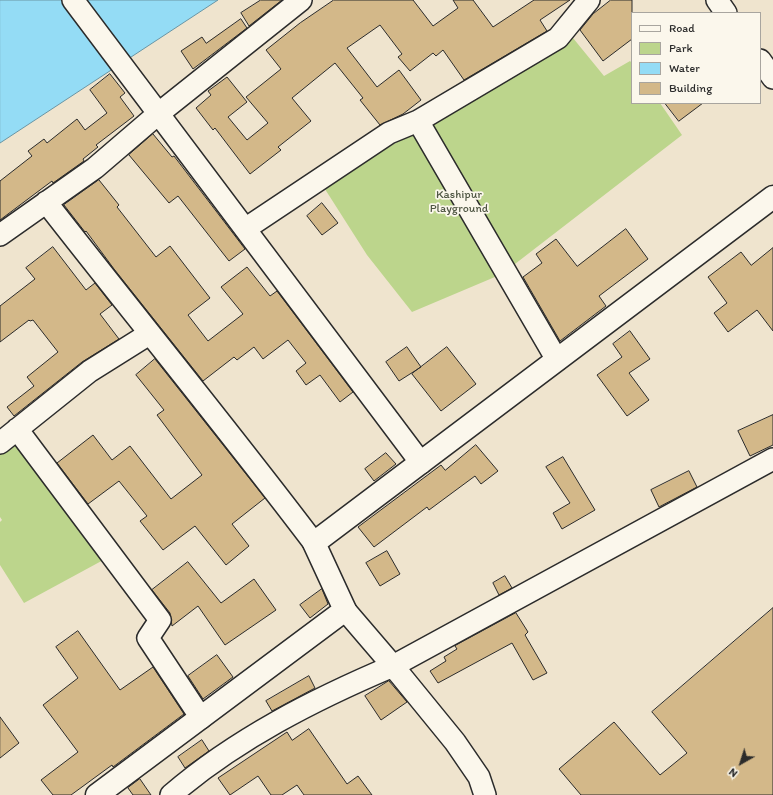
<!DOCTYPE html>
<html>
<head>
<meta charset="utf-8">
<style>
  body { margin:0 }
  #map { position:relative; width:773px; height:795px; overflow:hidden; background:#efe4ce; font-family:Itim,sans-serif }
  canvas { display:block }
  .legend { position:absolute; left:631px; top:12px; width:130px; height:92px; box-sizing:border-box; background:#fbf7ec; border:1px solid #a8a59f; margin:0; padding:5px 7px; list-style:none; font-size:12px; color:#2b2b2b }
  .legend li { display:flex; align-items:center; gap:8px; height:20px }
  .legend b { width:20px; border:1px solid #a8a59f }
  .north { position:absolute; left:721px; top:743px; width:40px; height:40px; -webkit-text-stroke:3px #fbf7ec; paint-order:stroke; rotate:219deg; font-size:11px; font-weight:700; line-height:16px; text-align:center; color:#2b2b2b }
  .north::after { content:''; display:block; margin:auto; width:14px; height:18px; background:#2b2b2b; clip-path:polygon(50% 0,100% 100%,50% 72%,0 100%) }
</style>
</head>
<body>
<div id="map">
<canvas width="773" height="795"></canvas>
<ul class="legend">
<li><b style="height:5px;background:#fbf7ec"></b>Road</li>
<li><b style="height:11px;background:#bcd58c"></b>Park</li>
<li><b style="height:11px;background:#94dcf5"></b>Water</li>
<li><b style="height:11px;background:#d3b889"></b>Building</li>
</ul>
<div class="north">N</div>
</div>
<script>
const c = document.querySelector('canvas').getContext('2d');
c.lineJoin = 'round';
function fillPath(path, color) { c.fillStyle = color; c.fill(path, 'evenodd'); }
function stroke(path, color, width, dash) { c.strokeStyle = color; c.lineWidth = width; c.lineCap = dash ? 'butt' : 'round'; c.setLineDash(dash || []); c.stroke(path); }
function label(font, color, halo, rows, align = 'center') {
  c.font = font + ' Itim,sans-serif'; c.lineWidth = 3.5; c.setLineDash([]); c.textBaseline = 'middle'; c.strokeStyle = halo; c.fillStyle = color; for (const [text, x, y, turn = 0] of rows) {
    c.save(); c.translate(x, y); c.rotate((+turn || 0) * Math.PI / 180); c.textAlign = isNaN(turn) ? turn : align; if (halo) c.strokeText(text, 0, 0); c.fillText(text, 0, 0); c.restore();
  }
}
fillPath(new Path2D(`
  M 573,38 L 604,76 L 630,61 L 632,63 L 632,103 L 660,103 L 682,135 L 502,274 L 412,312 L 367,255 L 323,186 Z
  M 15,431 L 107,558 L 24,603 L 0,565 L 0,522 L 2,520 L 0,517 L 0,442 Z`), '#bcd58c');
const water = new Path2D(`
  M 0,0 L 218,0 L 0,143 Z`);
fillPath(water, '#94dcf5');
stroke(water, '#6a95a4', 1);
const building = new Path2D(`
  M 261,0 L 282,0 L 249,26 L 241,13 Z
  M 334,0 L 413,0 L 433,26 L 458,8 L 453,0 L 473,0 L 493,27 L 534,0 L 570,0 L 540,20 L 547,31 L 464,80 L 443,50 L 436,56 L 433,53 L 410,71 L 398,57 L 402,54 L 380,25 L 347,48 L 377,87 L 399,70 L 421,100 L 403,114 L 380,125 L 360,100 L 363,98 L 335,63 L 292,98 L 311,121 L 278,147 L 281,150 L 250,174 L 215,128 L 213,130 L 196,108 L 211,95 L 208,91 L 227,77 L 247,102 L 228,117 L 247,140 L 268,123 L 246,97 L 281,69 L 266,50 L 300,23 Z
  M 611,0 L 632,0 L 632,39 L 603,61 L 580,30 L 593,14 Z
  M 241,19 L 247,28 L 193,69 L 181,51 L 202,37 L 206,43 Z
  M 110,74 L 125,93 L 120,97 L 134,116 L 96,145 L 98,147 L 83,159 L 84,161 L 53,183 L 52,181 L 0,220 L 0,181 L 32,156 L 28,151 L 44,139 L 47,143 L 77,119 L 85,130 L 107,113 L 90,90 Z
  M 665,103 L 703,103 L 679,121 Z
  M 153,134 L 172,157 L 174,156 L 245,249 L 229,261 L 178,196 L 169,203 L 129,155 Z
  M 99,180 L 119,205 L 117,207 L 156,257 L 170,246 L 210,298 L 188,315 L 208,341 L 243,314 L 221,287 L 247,267 L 270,296 L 277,291 L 353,392 L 340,402 L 320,375 L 306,385 L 296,371 L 306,363 L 288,340 L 263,359 L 254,347 L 237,360 L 234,357 L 203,381 L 114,269 L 86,231 L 85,232 L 64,205 Z
  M 322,203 L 338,223 L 322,235 L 307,216 Z
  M 626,229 L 648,259 L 599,296 L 606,306 L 560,341 L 523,277 L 542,263 L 536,254 L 556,239 L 577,266 Z
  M 53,247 L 86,290 L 95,283 L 112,305 L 100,314 L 119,339 L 82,362 L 14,416 L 7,407 L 34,386 L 27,377 L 58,352 L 33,320 L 30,321 L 29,320 L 0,342 L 0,306 L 35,279 L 26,268 Z
  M 773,248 L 773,331 L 757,310 L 728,332 L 714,313 L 727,303 L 708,277 L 741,252 L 751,265 Z
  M 630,331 L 650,359 L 629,373 L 649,400 L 627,416 L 597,375 L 622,357 L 613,344 Z
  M 407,347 L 421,367 L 399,381 L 386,362 Z
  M 447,347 L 476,384 L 441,411 L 412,374 Z
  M 155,359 L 265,498 L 232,524 L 249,546 L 226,565 L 195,526 L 163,550 L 140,521 L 147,516 L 119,481 L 88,504 L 57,463 L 93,435 L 112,460 L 130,446 L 171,499 L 202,475 L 157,415 L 164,410 L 136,375 Z
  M 773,415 L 773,445 L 750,456 L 738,431 Z
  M 476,445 L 498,471 L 481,484 L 475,476 L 429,510 L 427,507 L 374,547 L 358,527 L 441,465 L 445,470 Z
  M 386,453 L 396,464 L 374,481 L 365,469 Z
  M 563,457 L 595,510 L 562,529 L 553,513 L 570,503 L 546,467 Z
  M 689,471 L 697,487 L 659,507 L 651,490 Z
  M 387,551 L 400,574 L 380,586 L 366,563 Z
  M 188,562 L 221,603 L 254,579 L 276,610 L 225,645 L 198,606 L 172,626 L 170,613 L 152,590 Z
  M 505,576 L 512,588 L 499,595 L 493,583 Z
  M 322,589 L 328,604 L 310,618 L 300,605 Z
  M 773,608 L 773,795 L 581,795 L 559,769 L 614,722 L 660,775 L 687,753 L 652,712 Z
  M 516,613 L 528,632 L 525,635 L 547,673 L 533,680 L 512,643 L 438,683 L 430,671 L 446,661 L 444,657 L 457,649 L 455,646 Z
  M 78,631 L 120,690 L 153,667 L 184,714 L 113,767 L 112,765 L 71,795 L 53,795 L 41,780 L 78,752 L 43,705 L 78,678 L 56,647 Z
  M 217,655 L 233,677 L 203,699 L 188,676 Z
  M 309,676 L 315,688 L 272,711 L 266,701 Z
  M 389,681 L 407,702 L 381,720 L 365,696 Z
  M 0,717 L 19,743 L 0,758 Z
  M 309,729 L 347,784 L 358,776 L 372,795 L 304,795 L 297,785 L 282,795 L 271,795 L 258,776 L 230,795 L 218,778 L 287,732 L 292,740 Z
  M 202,740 L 209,751 L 185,768 L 178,757 Z
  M 140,779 L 151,795 L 133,795 L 128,788 Z`);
fillPath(building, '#d3b889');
stroke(building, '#2b2b2b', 1);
const street = new Path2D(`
  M 73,0 L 421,463
  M 717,0 L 726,13
  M 760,60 L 773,78
  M 418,121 L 557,360
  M 46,202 C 135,316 227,428 314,543
  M 245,229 L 389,133 L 418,121 L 558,38 L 589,0
  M 0,235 L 95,168 L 158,114 L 301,0
  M 17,429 L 160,620 L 148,638 L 201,718
  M 0,443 L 90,371 L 149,334
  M 345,610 L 393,666 L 773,459
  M 171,795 C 236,739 315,699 393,666 L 455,742 L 479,777 L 485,795`);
const secondary = new Path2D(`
  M 97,795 L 345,610 L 314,543 L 773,197`);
stroke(street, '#2b2b2b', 24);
stroke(secondary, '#2b2b2b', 25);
stroke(street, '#fbf7ec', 21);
stroke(secondary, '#fbf7ec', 22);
label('12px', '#4f5643', '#fbf7ec', [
  ["Kashipur",459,195],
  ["Playground",459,209]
]);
</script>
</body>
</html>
